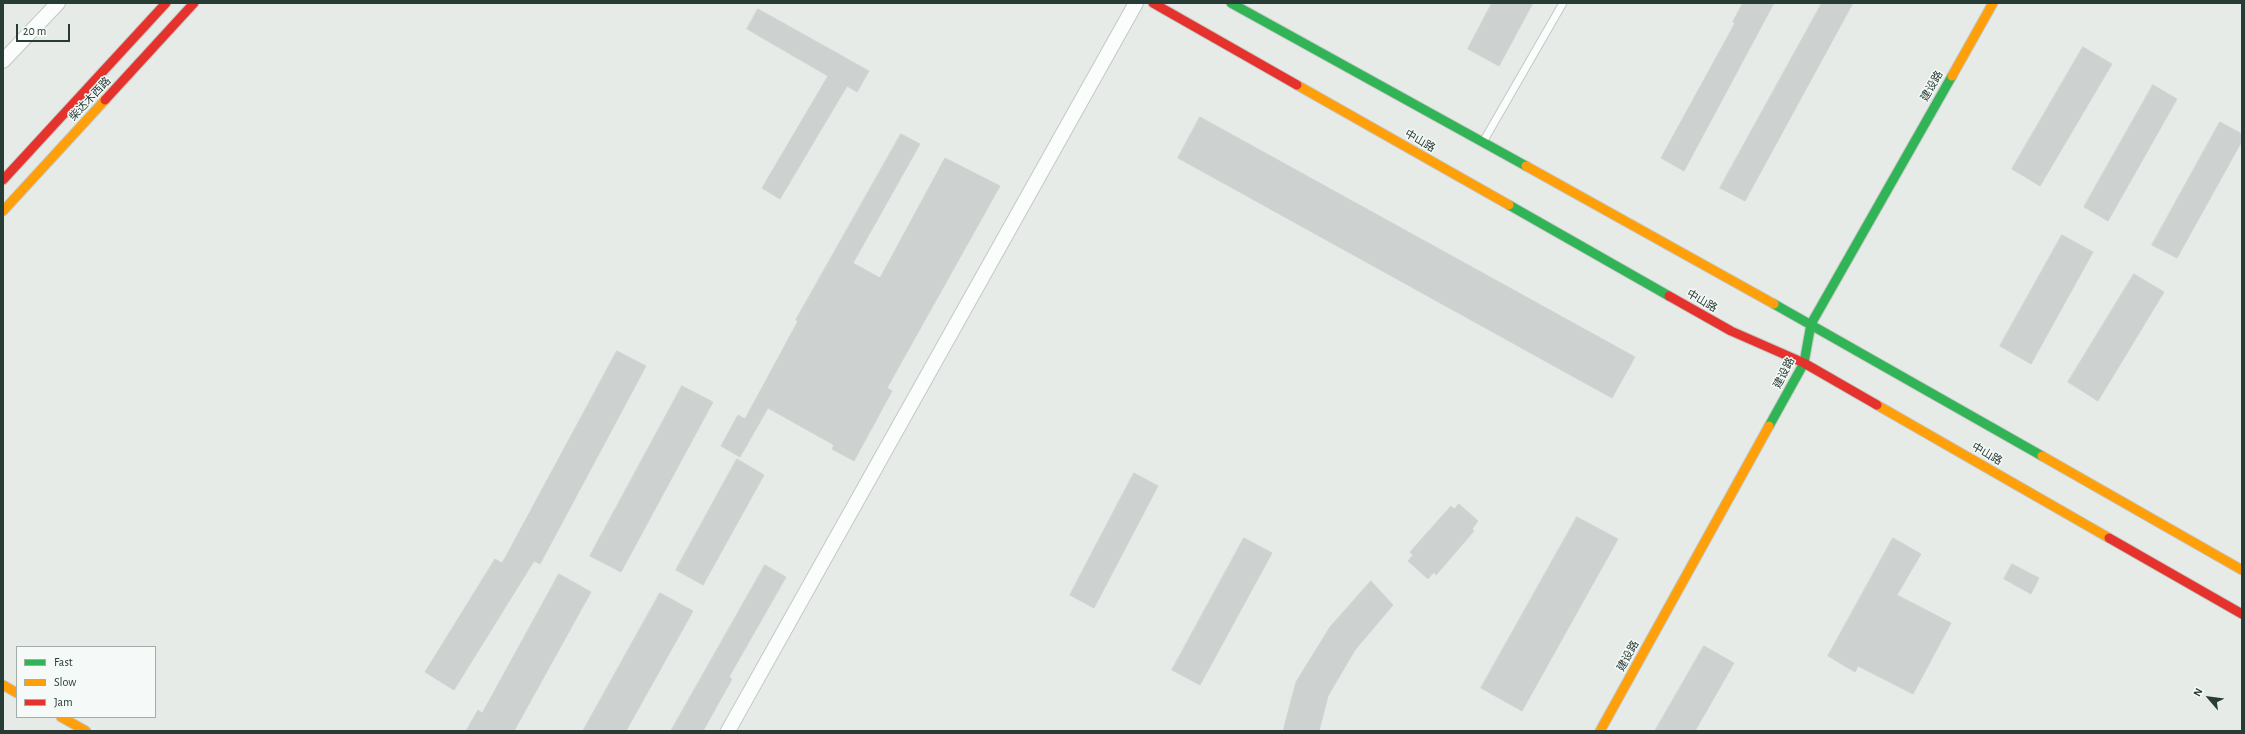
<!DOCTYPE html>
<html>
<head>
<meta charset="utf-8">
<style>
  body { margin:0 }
  #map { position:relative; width:2245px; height:734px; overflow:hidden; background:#e6ebe8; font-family:"Alegreya Sans",sans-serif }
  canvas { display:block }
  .frame { position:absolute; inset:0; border:4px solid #263c34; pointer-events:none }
  .legend { position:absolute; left:16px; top:646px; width:140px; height:72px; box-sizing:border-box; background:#f5f9f7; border:1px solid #a2ada9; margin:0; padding:5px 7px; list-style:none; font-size:12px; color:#263c34 }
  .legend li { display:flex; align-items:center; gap:8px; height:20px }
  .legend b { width:20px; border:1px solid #a2ada9 }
  .north { position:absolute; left:2189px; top:678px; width:40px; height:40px; -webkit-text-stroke:3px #f5f9f7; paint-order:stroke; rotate:298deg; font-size:11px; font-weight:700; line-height:16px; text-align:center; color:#263c34 }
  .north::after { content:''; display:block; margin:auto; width:14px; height:18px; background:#263c34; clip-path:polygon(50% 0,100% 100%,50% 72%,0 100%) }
  .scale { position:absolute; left:16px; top:24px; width:54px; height:18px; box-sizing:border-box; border:2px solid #263c34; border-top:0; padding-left:5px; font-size:12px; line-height:14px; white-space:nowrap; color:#263c34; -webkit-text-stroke:3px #f5f9f7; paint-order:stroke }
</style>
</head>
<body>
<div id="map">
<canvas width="2245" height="734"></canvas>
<div class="frame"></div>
<ul class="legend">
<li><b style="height:5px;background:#30b455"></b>Fast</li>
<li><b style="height:5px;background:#ff9f0a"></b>Slow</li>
<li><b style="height:5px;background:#e5322d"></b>Jam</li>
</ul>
<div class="north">N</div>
<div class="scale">20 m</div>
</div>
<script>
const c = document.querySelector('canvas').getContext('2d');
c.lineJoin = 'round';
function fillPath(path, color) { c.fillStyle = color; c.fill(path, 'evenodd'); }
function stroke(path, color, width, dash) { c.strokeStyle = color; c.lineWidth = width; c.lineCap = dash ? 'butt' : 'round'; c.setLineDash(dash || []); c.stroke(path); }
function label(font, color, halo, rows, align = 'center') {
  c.font = font + ' "Alegreya Sans","Noto Sans SC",sans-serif'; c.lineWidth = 3; c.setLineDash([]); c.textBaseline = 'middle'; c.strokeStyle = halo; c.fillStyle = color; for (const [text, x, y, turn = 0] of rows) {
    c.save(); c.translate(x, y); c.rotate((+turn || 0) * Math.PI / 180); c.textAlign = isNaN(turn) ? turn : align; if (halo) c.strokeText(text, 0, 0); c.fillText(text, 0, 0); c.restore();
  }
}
const building = new Path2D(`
  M 1492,3 L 1533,3 L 1499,66 L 1468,49 Z
  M 1743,3 L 1774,3 L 1684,171 L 1661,158 L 1735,23 L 1733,22 Z
  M 1822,3 L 1853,3 L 1745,201 L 1720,188 Z
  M 758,9 L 869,71 L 857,92 L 847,86 L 780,199 L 762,188 L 828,76 L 747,29 Z
  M 2083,47 L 2112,64 L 2040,186 L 2012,169 Z
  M 2153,85 L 2177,99 L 2108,221 L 2084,207 Z
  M 1200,117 L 1635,357 L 1612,398 L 1178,158 Z
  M 2220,122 L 2242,134 L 2242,141 L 2177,258 L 2152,245 Z
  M 901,134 L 920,144 L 853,263 L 880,278 L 945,158 L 1000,186 L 887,388 L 892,391 L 854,461 L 832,449 L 834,445 L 768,408 L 740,457 L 721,446 L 738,415 L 745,419 L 798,321 L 796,320 Z
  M 2062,235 L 2093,252 L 2031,364 L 2000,346 Z
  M 2134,274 L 2164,292 L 2098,401 L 2068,382 Z
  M 617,351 L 646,366 L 540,564 L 534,561 L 454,690 L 425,672 L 495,559 L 502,563 Z
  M 682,386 L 713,402 L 621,572 L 590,556 Z
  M 737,459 L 764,475 L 703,585 L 676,570 Z
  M 1134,473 L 1158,486 L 1094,608 L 1070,595 Z
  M 1459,504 L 1478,521 L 1472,529 L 1474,531 L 1436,575 L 1434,572 L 1428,579 L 1408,561 L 1413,555 L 1410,552 L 1451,506 L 1454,509 Z
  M 1577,517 L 1618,539 L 1522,711 L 1481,688 Z
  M 1244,538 L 1272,553 L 1200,685 L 1172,670 Z
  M 1893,538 L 1921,554 L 1897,595 L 1951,623 L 1913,694 L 1858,666 L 1855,672 L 1828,656 Z
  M 2012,564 L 2039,578 L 2031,594 L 2004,579 Z
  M 765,565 L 786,577 L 729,677 L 732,679 L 703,731 L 671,731 Z
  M 559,574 L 591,592 L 514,731 L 466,731 L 478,710 L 482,713 Z
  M 1371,581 L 1393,605 L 1355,650 L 1328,696 L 1319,731 L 1283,731 L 1296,682 L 1330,627 Z
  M 660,593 L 693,611 L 626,731 L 583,731 Z
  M 1704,646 L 1734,663 L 1695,731 L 1655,731 Z`);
fillPath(building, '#cdd2d0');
stroke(building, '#cfd4d1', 1);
const lane = new Path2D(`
  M 1483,142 L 1563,3`);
const street = new Path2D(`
  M 3,61 L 58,3
  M 728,731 L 1136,3`);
const fast = new Path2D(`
  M 1231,3 L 1526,166
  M 1509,205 L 1669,296
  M 1774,304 L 2042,456
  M 1769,426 L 1804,363 L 1811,324 L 1952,76`);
const slow = new Path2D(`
  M 1952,76 L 1993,3
  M 1297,85 L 1509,205
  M 1526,166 L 1774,304
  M 3,211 L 105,100
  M 1877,405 L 2109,538
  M 2042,456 L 2242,570
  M 3,685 L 17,693
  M 61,717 L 86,731
  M 1600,731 L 1769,426`);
const jam = new Path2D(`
  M 1153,3 L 1297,85
  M 105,100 L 194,3
  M 3,180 L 166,3
  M 1669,296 L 1731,331 L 1804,363 L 1877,405
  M 2109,538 L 2242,614`);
stroke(lane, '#c3c8c5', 9);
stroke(street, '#c3c8c5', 16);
stroke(fast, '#c3c8c5', 11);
stroke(slow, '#c3c8c5', 11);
stroke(jam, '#c3c8c5', 11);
stroke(lane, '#fbfcfc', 7);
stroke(street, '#fbfcfc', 14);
stroke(fast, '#30b455', 9);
stroke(slow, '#ff9f0a', 9);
stroke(jam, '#e5322d', 9);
label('11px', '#263c34', '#f5f9f7', [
  ["建设路",1932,86,-60],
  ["柴达木西路",90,99,-47],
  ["中山路",1420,141,30],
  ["中山路",1702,301,30],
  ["建设路",1784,373,-63],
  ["中山路",1987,454,30],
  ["建设路",1628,656,-61]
]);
</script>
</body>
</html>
